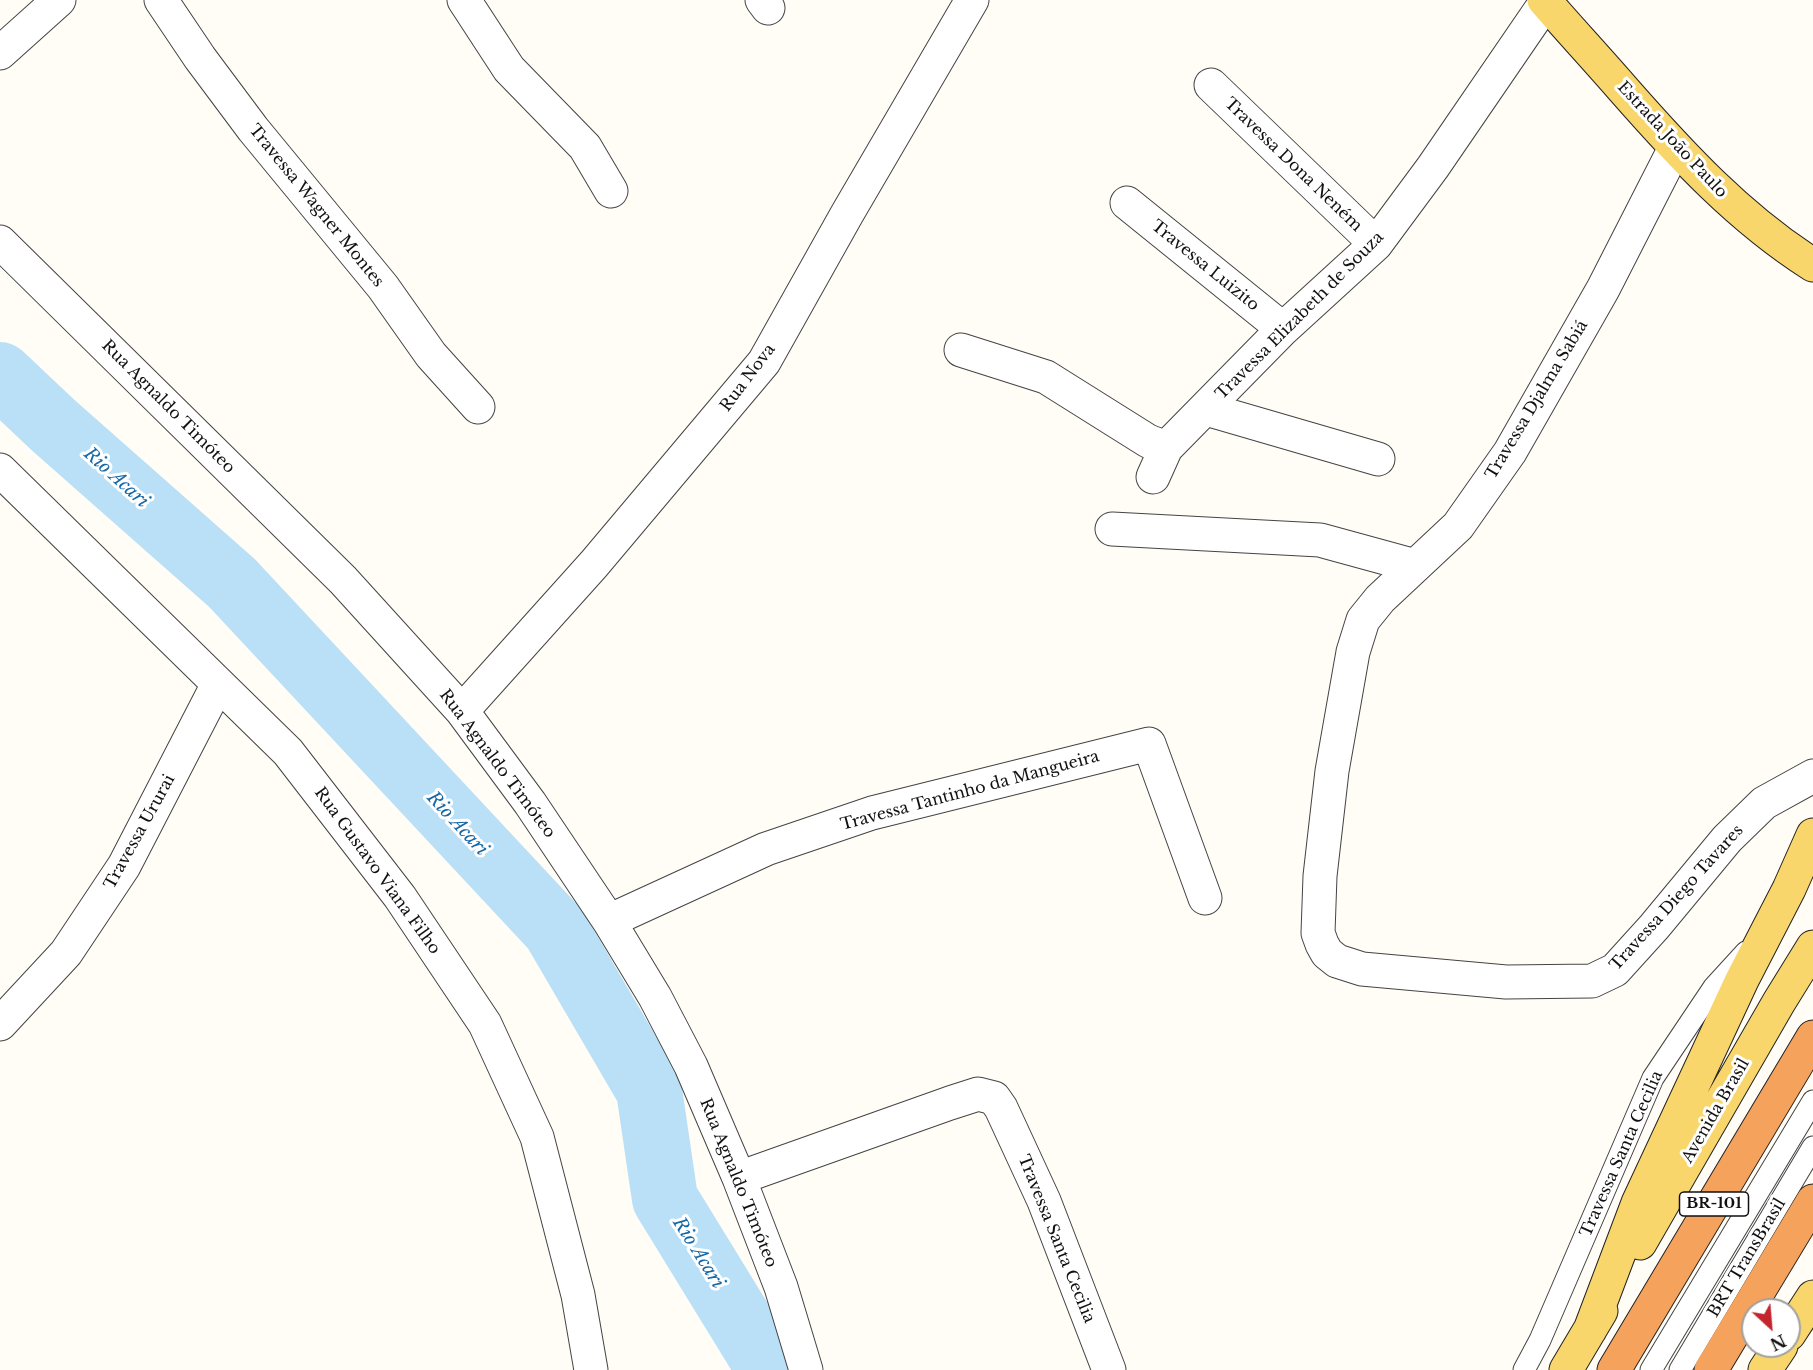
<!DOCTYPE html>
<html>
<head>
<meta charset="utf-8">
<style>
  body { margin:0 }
  #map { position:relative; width:1813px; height:1370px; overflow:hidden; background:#fffdf5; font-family:"Libre Baskerville",serif }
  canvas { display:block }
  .north { position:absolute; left:1741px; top:1298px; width:60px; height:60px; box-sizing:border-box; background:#fff; border:2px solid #a0a0a0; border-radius:50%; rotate:154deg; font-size:16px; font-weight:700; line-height:24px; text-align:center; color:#111 }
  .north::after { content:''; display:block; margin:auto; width:21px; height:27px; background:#c4262e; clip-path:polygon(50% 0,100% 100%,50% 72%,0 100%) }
</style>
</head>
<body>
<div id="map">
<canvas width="1813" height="1370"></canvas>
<div class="north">N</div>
</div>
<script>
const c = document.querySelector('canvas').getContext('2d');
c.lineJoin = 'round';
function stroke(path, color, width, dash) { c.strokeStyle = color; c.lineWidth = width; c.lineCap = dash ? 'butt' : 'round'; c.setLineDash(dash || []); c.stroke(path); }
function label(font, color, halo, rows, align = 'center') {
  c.font = font + ' "Libre Baskerville",serif'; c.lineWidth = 6; c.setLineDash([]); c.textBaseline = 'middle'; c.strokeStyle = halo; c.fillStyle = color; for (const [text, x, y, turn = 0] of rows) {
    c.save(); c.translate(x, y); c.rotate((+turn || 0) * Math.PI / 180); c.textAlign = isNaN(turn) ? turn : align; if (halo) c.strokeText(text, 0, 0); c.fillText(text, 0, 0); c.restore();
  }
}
stroke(new Path2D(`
  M 0,375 L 53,425 L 232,583 L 555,929 L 649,1090 L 665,1199 L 770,1370`), '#b9e0f7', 66);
const lane = new Path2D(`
  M 1524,1370 L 1540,1340 L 1653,1078 L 1714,987 L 1746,952
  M 1651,1370 L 1813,1101
  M 1680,1370 L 1813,1147`);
const street = new Path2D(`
  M 161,0 L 200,58 L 253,129 L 383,287 L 431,355 L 478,407
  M 464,0 L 509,69 L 585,147 L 611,191
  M 762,0 L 768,8
  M 0,53 L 59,0
  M 1211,85 L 1376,244
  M 1675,148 L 1603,289 L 1510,452 L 1458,526 L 1380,599 L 1363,620 L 1353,652 L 1332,771 L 1320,876 L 1318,933 L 1322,944 L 1327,953 L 1337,961 L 1362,969 L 1506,982 L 1592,981 L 1615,970 L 1654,927 L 1727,839 L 1764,803 L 1813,776
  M 1127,203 L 1283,329
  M 0,242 L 343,580 L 462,711 L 530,803 L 609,921 L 655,997 L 691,1066 L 739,1178 L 781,1287 L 806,1370
  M 961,350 L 1046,377 L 1148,441 L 1166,448
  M 1206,409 L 1378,459
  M 0,470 L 288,752 L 400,897 L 485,1024 L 537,1137 L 578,1295 L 591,1370
  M 1153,477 L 1166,448 L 1283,329 L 1376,244 L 1433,167 L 1546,2
  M 1112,529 L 1320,540 L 1415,566
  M 462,711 L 594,564 L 764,362 L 847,214 L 972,0
  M 609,921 L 766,849 L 872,813 L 1149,744 L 1205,898
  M 0,1024 L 66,953 L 124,866 L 218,684
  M 739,1178 L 950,1103 L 978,1094 L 994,1098 L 1001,1108 L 1044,1201 L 1109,1370`);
const primary = new Path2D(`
  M 1544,0 C 1570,30 1597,59 1623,89 C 1681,155 1739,218 1813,265
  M 1640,1243 L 1779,1002 L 1813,947
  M 1590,1330 L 1638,1203 L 1742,980 L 1789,889 L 1813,835
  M 1789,1334 L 1813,1297
  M 1566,1370 L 1601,1311
  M 1765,1370 L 1781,1346`);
const highway = new Path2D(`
  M 1614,1370 L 1813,1037
  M 1711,1370 L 1813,1201`);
stroke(lane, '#444', 23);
stroke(street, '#444', 35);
stroke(primary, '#222', 35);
stroke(highway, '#222', 35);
stroke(lane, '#fff', 21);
stroke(street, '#fff', 33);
stroke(primary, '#f9d66b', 33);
stroke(highway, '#f5a25d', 33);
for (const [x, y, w] of [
  [1714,1204,69]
]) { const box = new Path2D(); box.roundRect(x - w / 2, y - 12, w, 24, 4.5); c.fillStyle = '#fff'; c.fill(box); stroke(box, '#111', 1.5); }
label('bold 15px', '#111', null, [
  ["BR-101",1714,1204]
]);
label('16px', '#111', '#fff', [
  ["Estrada João Paulo",1672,140,47],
  ["Travessa Dona Neném",1293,165,44],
  ["Travessa Wagner Montes",316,206,51],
  ["Travessa Luizito",1205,266,39],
  ["Travessa Elizabeth de Souza",1300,316,-45],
  ["Rua Nova",748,378,-53],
  ["Travessa Djalma Sabiá",1537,400,-59],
  ["Rua Agnaldo Timóteo",168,407,45],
  ["Rua Agnaldo Timóteo",497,764,53],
  ["Travessa Tantinho da Mangueira",970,791,-15],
  ["Travessa Ururai",140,832,-61],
  ["Rua Gustavo Viana Filho",377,871,54],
  ["Travessa Diego Tavares",1677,898,-48],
  ["Avenida Brasil",1716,1111,-60],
  ["Travessa Santa Cecilia",1622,1154,-66],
  ["Rua Agnaldo Timóteo",738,1183,68],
  ["Travessa Santa Cecilia",1056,1239,68],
  ["BRT TransBrasil",1747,1258,-59]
]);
label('italic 18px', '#1768a6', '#fff', [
  ["Rio Acari",116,478,42],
  ["Rio Acari",457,824,47],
  ["Rio Acari",698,1253,58]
]);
</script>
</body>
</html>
